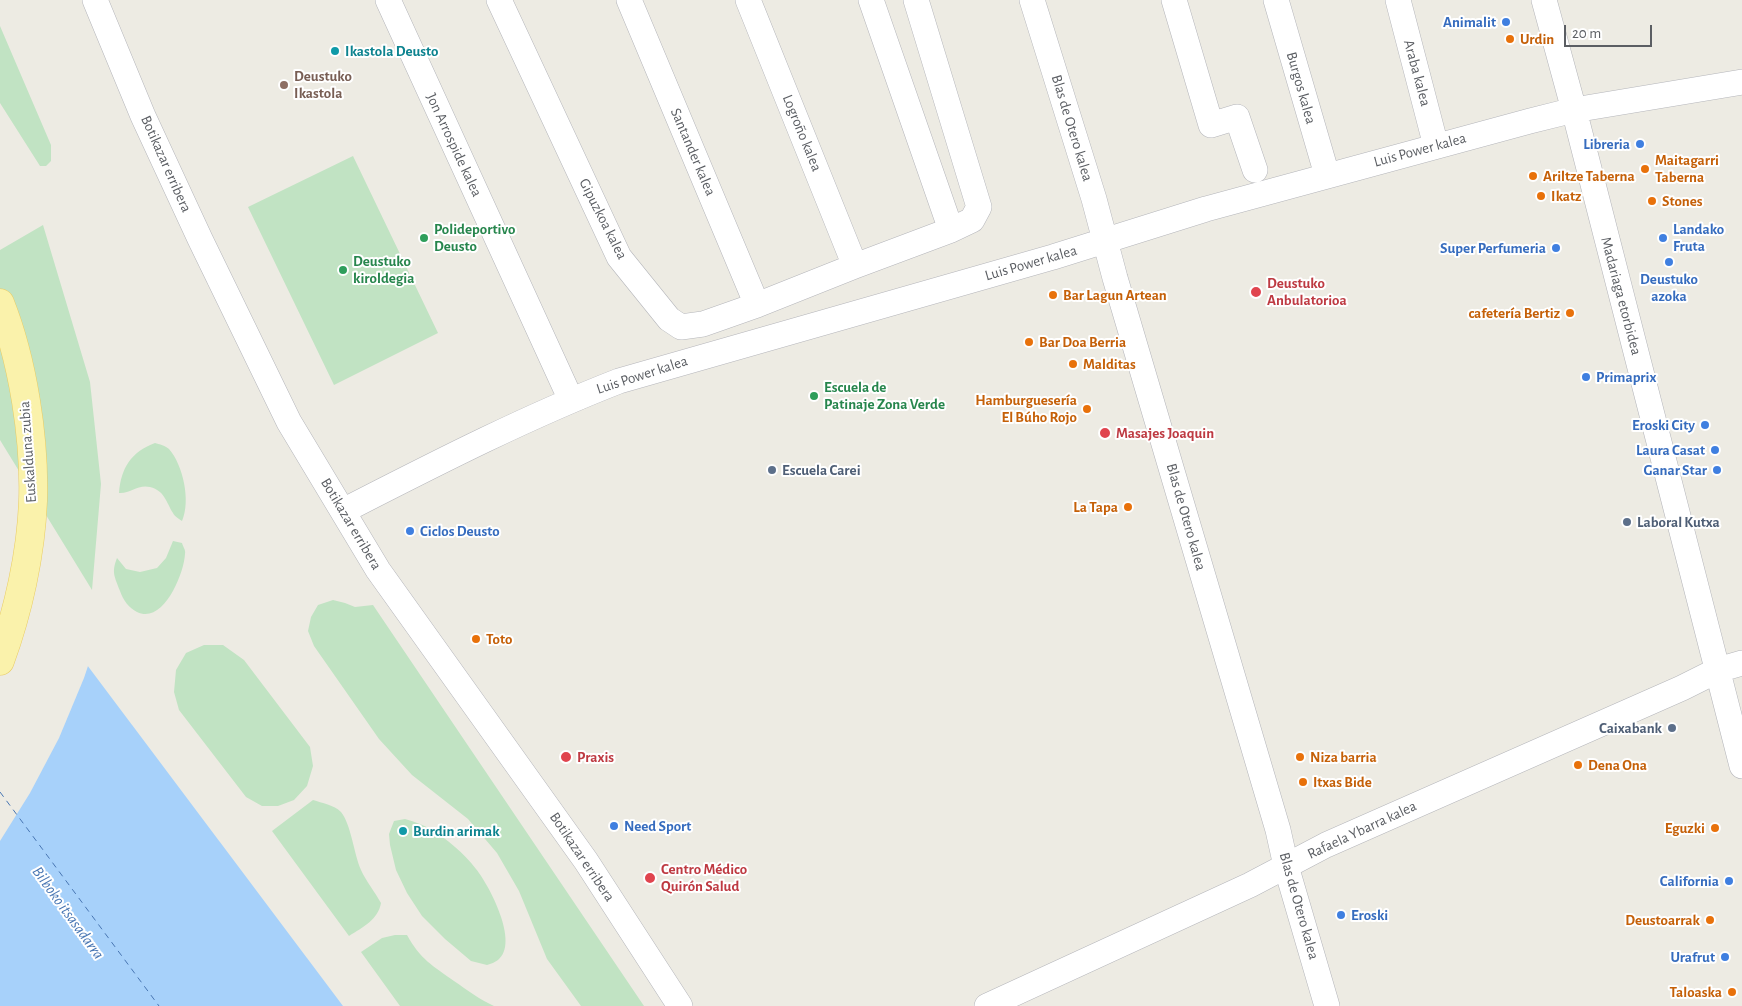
<!DOCTYPE html>
<html>
<head>
<meta charset="utf-8">
<style>
  body { margin:0 }
  #map { position:relative; width:1742px; height:1006px; overflow:hidden; background:#edebe3; font-family:"Alegreya Sans",sans-serif }
  canvas { display:block }
  .scale { position:absolute; left:1564px; top:25px; width:88px; height:22px; box-sizing:border-box; border:2px solid #5b5e63; border-top:0; padding-left:6px; font-size:15px; line-height:18px; white-space:nowrap; color:#5b5e63; -webkit-text-stroke:4px #fff; paint-order:stroke }
</style>
</head>
<body>
<div id="map">
<canvas width="1742" height="1006"></canvas>
<div class="scale">20 m</div>
</div>
<script>
const c = document.querySelector('canvas').getContext('2d');
c.lineJoin = 'round';
function fillPath(path, color) { c.fillStyle = color; c.fill(path, 'evenodd'); }
function stroke(path, color, width, dash) { c.strokeStyle = color; c.lineWidth = width; c.lineCap = dash ? 'butt' : 'round'; c.setLineDash(dash || []); c.stroke(path); }
function label(font, color, halo, rows, align = 'center') {
  c.font = font + ' "Alegreya Sans",sans-serif'; c.lineWidth = 4; c.setLineDash([]); c.textBaseline = 'middle'; c.strokeStyle = halo; c.fillStyle = color; for (const [text, x, y, turn = 0] of rows) {
    c.save(); c.translate(x, y); c.rotate((+turn || 0) * Math.PI / 180); c.textAlign = isNaN(turn) ? turn : align; if (halo) c.strokeText(text, 0, 0); c.fillText(text, 0, 0); c.restore();
  }
}
fillPath(new Path2D(`
  M 0,26 L 51,145 L 51,161 L 46,166 L 40,166 L 0,103 Z
  M 353,156 L 438,333 L 334,385 L 248,207 Z
  M 43,225 L 90,382 L 101,484 L 92,590 L 0,440 L 0,250 Z
  M 155,443 C 159,444 166,446 169,449 C 183,465 191,501 182,521 C 178,518 174,516 173,513 C 166,502 165,491 150,487 C 138,484 130,494 119,493 C 121,468 131,452 155,443 Z
  M 173,541 L 182,543 C 183,547 186,550 185,554 C 184,574 163,625 137,612 C 129,608 123,600 120,591 C 115,577 111,573 117,558 L 126,569 L 140,572 L 157,568 L 166,558 Z
  M 333,600 L 345,603 L 355,607 L 373,605 L 644,1006 L 581,1006 L 547,959 L 519,891 L 497,853 L 468,819 L 412,775 L 379,739 L 314,646 L 308,631 L 311,617 L 318,605 Z
  M 204,645 L 223,645 L 244,660 L 310,747 L 313,766 L 307,786 L 294,800 L 278,806 L 262,806 L 246,797 L 179,710 L 174,692 L 176,670 L 186,653 Z
  M 313,800 C 322,803 334,805 341,812 C 351,824 354,854 361,870 C 366,881 375,892 381,903 C 378,920 363,927 349,936 L 272,831 Z
  M 405,819 C 426,825 438,832 455,847 C 462,853 470,861 476,869 C 489,885 520,943 498,960 C 495,962 491,964 487,965 L 471,961 L 445,939 L 422,916 L 407,893 L 396,870 L 390,845 L 389,834 L 394,821 Z
  M 395,935 L 407,935 C 420,959 433,966 454,981 C 467,990 479,999 494,1006 L 400,1006 L 361,952 L 382,938 Z`), '#c1e3c3');
fillPath(new Path2D(`
  M 0,549 L 343,1006 L 0,1006 Z`), '#a7d1fa');
fillPath(new Path2D(`
  M 0,546 L 89,663 L 84,678 L 59,738 L 30,793 L 0,841 Z`), '#edebe3');
stroke(new Path2D(`
  M 0,792 L 159,1006`), '#4876b3', 1, [6, 5]);
const street = new Path2D(`
  M 95,0 L 143,116 L 200,239 L 289,422 L 378,570 L 586,861 L 680,1006
  M 388,0 L 571,400
  M 499,0 L 619,257 L 669,319 L 681,327 L 703,324 L 757,305 L 855,266 L 951,230 L 972,220 L 979,207 L 916,0
  M 629,0 L 757,305
  M 748,0 L 855,266
  M 871,0 L 951,230
  M 1032,0 L 1094,199 L 1115,278 L 1278,830 L 1286,866 L 1327,1006
  M 1174,0 L 1211,125 L 1237,117 L 1255,170
  M 1276,0 L 1327,175
  M 1398,0 L 1436,146
  M 1544,0 L 1574,110 L 1742,766
  M 343,511 C 433,465 524,418 619,381 L 1053,257 L 1206,209 L 1530,121 L 1574,110 L 1742,82
  M 987,1006 L 1250,885 L 1326,845 L 1682,688 L 1718,670 L 1742,663`);
const primary = new Path2D(`
  M 0,303 C 23,361 35,439 33,501 C 31,554 18,612 0,661`);
stroke(street, '#b4b5ba', 26);
stroke(primary, '#e9cb61', 29);
stroke(street, '#fff', 25);
stroke(primary, '#faf2ab', 28);
for (const [x, y, r, color] of [
  [1506,22,5,"#3f7fe0"],
  [1510,39,5,"#e8710a"],
  [335,51,5,"#0f9aa8"],
  [284,85,5,"#8d6e63"],
  [1640,144,5,"#3f7fe0"],
  [1645,169,5,"#e8710a"],
  [1533,176,5,"#e8710a"],
  [1541,196,5,"#e8710a"],
  [1652,201,5,"#e8710a"],
  [424,238,5,"#2e9e5b"],
  [1663,238,5,"#3f7fe0"],
  [1556,248,5,"#3f7fe0"],
  [1669,262,5,"#3f7fe0"],
  [343,270,5,"#2e9e5b"],
  [1256,292,6,"#e0444e"],
  [1053,295,5,"#e8710a"],
  [1570,313,5,"#e8710a"],
  [1029,342,5,"#e8710a"],
  [1073,364,5,"#e8710a"],
  [1586,377,5,"#3f7fe0"],
  [814,396,5,"#2e9e5b"],
  [1087,409,5,"#e8710a"],
  [1705,425,5,"#3f7fe0"],
  [1105,433,6,"#e0444e"],
  [1715,450,5,"#3f7fe0"],
  [772,470,5,"#5c6f8a"],
  [1717,470,5,"#3f7fe0"],
  [1128,507,5,"#e8710a"],
  [1627,522,5,"#5c6f8a"],
  [410,531,5,"#3f7fe0"],
  [476,639,5,"#e8710a"],
  [1672,728,5,"#5c6f8a"],
  [566,757,6,"#e0444e"],
  [1300,757,5,"#e8710a"],
  [1578,765,5,"#e8710a"],
  [1303,782,5,"#e8710a"],
  [614,826,5,"#3f7fe0"],
  [1715,828,5,"#e8710a"],
  [403,831,5,"#0f9aa8"],
  [650,878,6,"#e0444e"],
  [1729,881,5,"#3f7fe0"],
  [1341,915,5,"#3f7fe0"],
  [1710,920,5,"#e8710a"],
  [1725,957,5,"#3f7fe0"],
  [1732,992,5,"#e8710a"]
]) { const dot = new Path2D(); dot.arc(x, y, r, 0, 2 * Math.PI); c.fillStyle = color; c.fill(dot); stroke(dot, '#fff', 2); }
label('bold 15px', '#366cbe', '#fff', [
  ["Animalit",1496,22],
  ["Libreria",1630,144],
  ["Landako",1673,229,"left"],
  ["Fruta",1673,246,"left"],
  ["Super Perfumeria",1546,248],
  ["Deustuko",1669,279,"center"],
  ["azoka",1669,296,"center"],
  ["Primaprix",1596,377,"left"],
  ["Eroski City",1695,425],
  ["Laura Casat",1705,450],
  ["Ganar Star",1707,470],
  ["Ciclos Deusto",420,531,"left"],
  ["Need Sport",624,826,"left"],
  ["California",1719,881],
  ["Eroski",1351,915,"left"],
  ["Urafrut",1715,957]
], 'right');
label('bold 15px', '#c56008', '#fff', [
  ["Urdin",1520,39],
  ["Maitagarri",1655,160],
  ["Taberna",1655,177],
  ["Ariltze Taberna",1543,176],
  ["Ikatz",1551,196],
  ["Stones",1662,201],
  ["Bar Lagun Artean",1063,295],
  ["cafetería Bertiz",1560,313,"right"],
  ["Bar Doa Berria",1039,342],
  ["Malditas",1083,364],
  ["Hamburguesería",1077,400,"right"],
  ["El Búho Rojo",1077,417,"right"],
  ["La Tapa",1118,507,"right"],
  ["Toto",486,639],
  ["Niza barria",1310,757],
  ["Dena Ona",1588,765],
  ["Itxas Bide",1313,782],
  ["Eguzki",1705,828,"right"],
  ["Deustoarrak",1700,920,"right"],
  ["Taloaska",1722,992,"right"]
], 'left');
label('bold 15px', '#0d838f', '#fff', [
  ["Ikastola Deusto",345,51],
  ["Burdin arimak",413,831]
], 'left');
label('15px', '#5b5e63', '#fff', [
  ["Araba kalea",1417,73,75],
  ["Burgos kalea",1301,88,74],
  ["Blas de Otero kalea",1072,128,73],
  ["Logroño kalea",802,133,68],
  ["Jon Arrospide kalea",454,145,65],
  ["Luis Power kalea",1420,150,-15],
  ["Santander kalea",693,152,67],
  ["Botikazar erribera",166,164,66],
  ["Gipuzkoa kalea",603,219,63],
  ["Luis Power kalea",1031,263,-16],
  ["Madariaga etorbidea",1621,296,75],
  ["Luis Power kalea",642,375,-18],
  ["Euskalduna zubia",28,452,-94],
  ["Blas de Otero kalea",1186,517,74],
  ["Botikazar erribera",351,524,59],
  ["Rafaela Ybarra kalea",1362,830,-25],
  ["Botikazar erribera",582,857,56],
  ["Blas de Otero kalea",1299,906,74]
]);
label('bold 15px', '#785e54', '#fff', [
  ["Deustuko",294,76],
  ["Ikastola",294,93]
], 'left');
label('bold 15px', '#27864d', '#fff', [
  ["Polideportivo",434,229],
  ["Deusto",434,246],
  ["Deustuko",353,261],
  ["kiroldegia",353,278],
  ["Escuela de",824,387],
  ["Patinaje Zona Verde",824,404]
], 'left');
label('bold 15px', '#be3a42', '#fff', [
  ["Deustuko",1267,283],
  ["Anbulatorioa",1267,300],
  ["Masajes Joaquin",1116,433],
  ["Praxis",577,757],
  ["Centro Médico",661,869],
  ["Quirón Salud",661,886]
], 'left');
label('bold 15px', '#4e5e75', '#fff', [
  ["Escuela Carei",782,470],
  ["Laboral Kutxa",1637,522],
  ["Caixabank",1662,728,"right"]
], 'left');
label('italic 16px', '#4876b3', '#fff', [
  ["Bilboko itsasadarra",68,913,54]
]);
</script>
</body>
</html>
